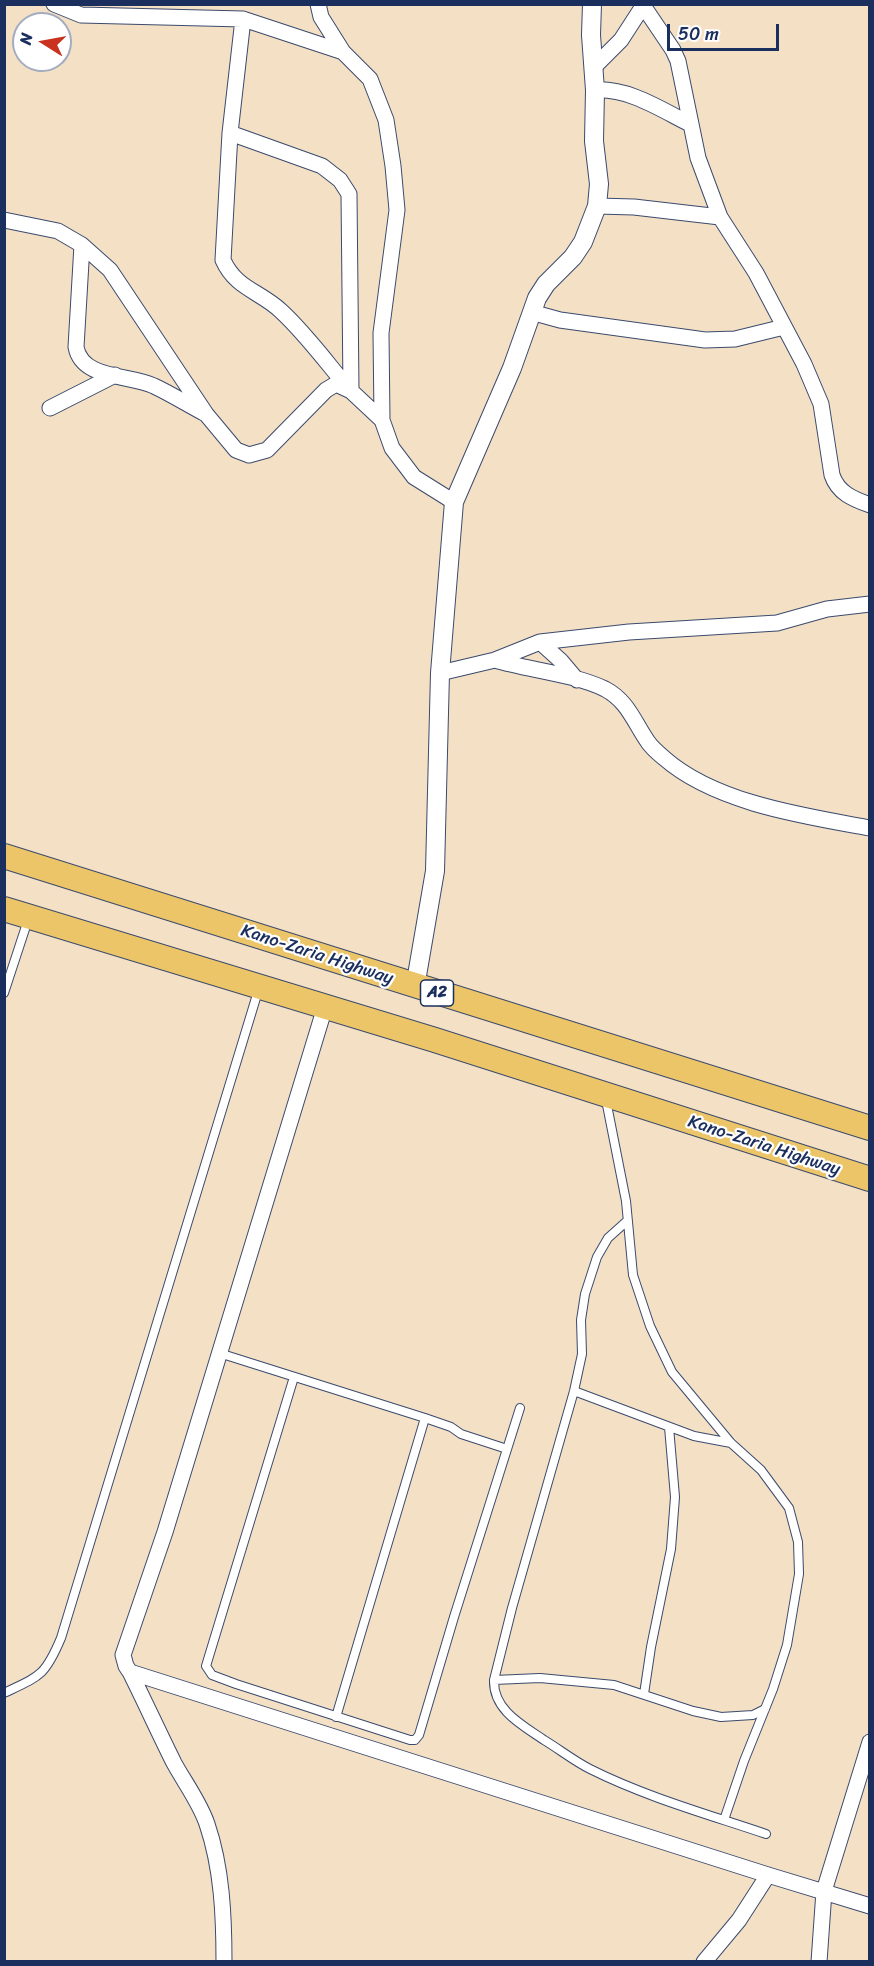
<!DOCTYPE html>
<html>
<head>
<meta charset="utf-8">
<style>
  body { margin:0 }
  #map { position:relative; width:874px; height:1966px; overflow:hidden; background:#f3e0c5; font-family:Sriracha,sans-serif }
  canvas { display:block }
  .frame { position:absolute; inset:0; border:6px solid #1b2f5e; pointer-events:none }
  .north { position:absolute; left:12px; top:12px; width:60px; height:60px; box-sizing:border-box; background:#fff; border:2px solid #a4acbf; border-radius:50%; rotate:281deg; font-size:16px; font-weight:700; line-height:24px; text-align:center; color:#1b2f5e }
  .north::after { content:''; display:block; margin:auto; width:21px; height:27px; background:#c8321e; clip-path:polygon(50% 0,100% 100%,50% 72%,0 100%) }
  .scale { position:absolute; left:667px; top:24px; width:112px; height:27px; box-sizing:border-box; border:3px solid #1b2f5e; border-top:0; padding-left:8px; font-size:18px; line-height:21px; white-space:nowrap; color:#1b2f5e; -webkit-text-stroke:4px #fff; paint-order:stroke }
</style>
</head>
<body>
<div id="map">
<canvas width="874" height="1966"></canvas>
<div class="frame"></div>
<div class="north">N</div>
<div class="scale">50 m</div>
</div>
<script>
const c = document.querySelector('canvas').getContext('2d');
c.lineJoin = 'round';
function stroke(path, color, width, dash) { c.strokeStyle = color; c.lineWidth = width; c.lineCap = dash ? 'butt' : 'round'; c.setLineDash(dash || []); c.stroke(path); }
function label(font, color, halo, rows, align = 'center') {
  c.font = font + ' Sriracha,sans-serif'; c.lineWidth = 4.5; c.setLineDash([]); c.textBaseline = 'middle'; c.strokeStyle = halo; c.fillStyle = color; for (const [text, x, y, turn = 0] of rows) {
    c.save(); c.translate(x, y); c.rotate((+turn || 0) * Math.PI / 180); c.textAlign = isNaN(turn) ? turn : align; if (halo) c.strokeText(text, 0, 0); c.fillText(text, 0, 0); c.restore();
  }
}
const service = new Path2D(`
  M 4,993 L 28,920
  M 606,1100 L 626,1201 L 633,1275 L 650,1326 L 672,1372 L 731,1443 L 761,1470 L 789,1508 L 798,1542 L 799,1574 L 787,1645 L 773,1689 L 744,1761 L 724,1820
  M 627,1221 L 608,1238 L 597,1257 L 585,1294 L 581,1320 L 582,1354 L 574,1391 L 512,1608 L 494,1680 C 493,1710 522,1725 544,1740 C 559,1749 574,1761 590,1769 C 646,1797 707,1814 766,1834
  M 219,1353 L 425,1418 L 451,1427 L 461,1434 L 507,1449
  M 294,1377 L 206,1666 L 212,1675 L 236,1684 L 410,1740 L 415,1740 L 419,1735 L 454,1617 L 520,1408
  M 574,1391 L 694,1436 L 731,1443
  M 494,1680 L 540,1678 L 614,1685 L 693,1711 L 721,1717 L 753,1715 L 765,1709
  M 4,1693 C 40,1676 45,1676 61,1638 L 259,988
  M 644,1694 L 651,1647 L 671,1549 L 675,1497 L 669,1427
  M 336,1717 L 425,1418`);
const minor = new Path2D(`
  M 54,4 L 81,15 L 243,19 L 343,52
  M 318,4 L 321,17 L 343,52 L 370,79 L 386,120 L 393,166 L 397,210 L 381,333 L 382,420 L 392,448 L 414,477 L 454,502
  M 642,4 L 673,50 L 678,61 L 698,158 L 720,217 L 756,273 L 804,364 L 821,404 L 832,475 C 838,493 853,499 870,505
  M 243,19 L 230,133 L 223,260 C 236,289 260,291 281,311 C 306,334 327,363 349,389
  M 593,68 L 621,40 L 643,6
  M 595,90 C 629,88 660,109 690,124
  M 230,133 L 322,166 L 340,180 L 349,194 L 351,391
  M 597,206 L 634,207 L 720,217
  M 4,220 L 58,231 L 82,245 L 110,270 L 206,414 L 236,450 L 249,455 L 267,450 L 326,390 L 336,384 L 351,391 L 382,420
  M 82,245 L 76,347 C 82,380 130,374 154,386 C 171,394 187,404 204,413
  M 531,312 L 560,320 L 705,340 L 735,339 L 784,327
  M 50,408 L 115,375
  M 540,642 L 561,661 L 577,680
  M 495,660 C 529,670 574,674 605,689 C 628,701 634,722 648,742 C 652,748 658,753 664,758 C 715,803 804,816 870,828
  M 440,673 L 495,660 L 540,642 L 629,632 L 777,623 L 827,609 L 870,604
  M 325,1007 L 165,1532 L 123,1655 L 126,1666 L 130,1672 L 768,1875 L 870,1906
  M 130,1672 C 145,1702 159,1733 174,1763 C 185,1783 200,1803 207,1824 C 222,1868 224,1916 224,1962
  M 704,1962 L 739,1920 L 768,1875
  M 819,1962 L 824,1891 L 870,1742`);
const tertiary = new Path2D(`
  M 415,987 L 435,871 L 440,673 L 454,502 L 512,368 L 537,298 L 546,284 L 573,257 L 583,242 L 597,206 L 599,184 L 594,141 L 595,90 L 591,35 L 592,4`);
const trunk = new Path2D(`
  M 4,856 L 870,1128
  M 4,909 L 435,1040 L 870,1179`);
stroke(service, '#3b4a6d', 10);
stroke(minor, '#3b4a6d', 17);
stroke(tertiary, '#3b4a6d', 20);
stroke(trunk, '#3b4a6d', 26);
stroke(service, '#fff', 8);
stroke(minor, '#fff', 15);
stroke(tertiary, '#fff', 18);
stroke(trunk, '#edc569', 24);
for (const [x, y, w] of [
  [437,993,33]
]) { const box = new Path2D(); box.roundRect(x - w / 2, y - 13, w, 26, 4.5); c.fillStyle = '#fff'; c.fill(box); stroke(box, '#1b2f5e', 1.5); }
label('bold 16px', '#1b2f5e', null, [
  ["A2",437,993]
]);
label('18px', '#1b2f5e', '#fff', [
  ["Kano-Zaria Highway",317,955,18],
  ["Kano-Zaria Highway",764,1146,18]
]);
</script>
</body>
</html>
